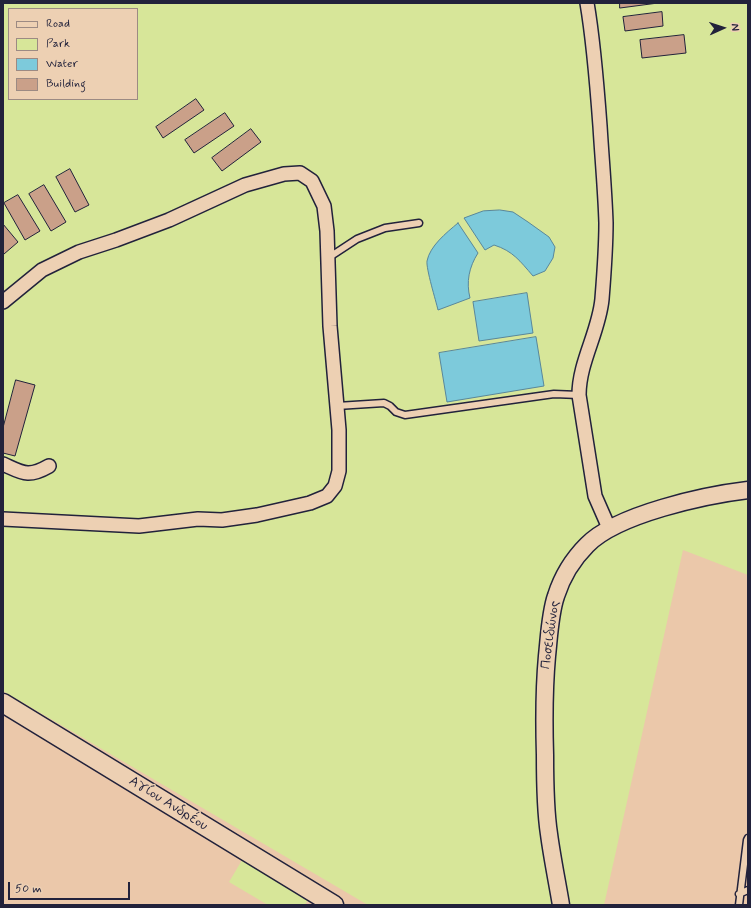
<!DOCTYPE html>
<html>
<head>
<meta charset="utf-8">
<style>
  body { margin:0 }
  #map { position:relative; width:751px; height:908px; overflow:hidden; background:#ebc8aa; font-family:Mynerve,sans-serif }
  canvas { display:block }
  .frame { position:absolute; inset:0; border:4px solid #22223b; pointer-events:none }
  .legend { position:absolute; left:8px; top:8px; width:130px; height:92px; box-sizing:border-box; background:#edd0b3; border:1px solid #9c8a83; margin:0; padding:5px 7px; list-style:none; font-size:12px; color:#22223b }
  .legend li { display:flex; align-items:center; gap:8px; height:20px }
  .legend b { width:20px; border:1px solid #9c8a83 }
  .north { position:absolute; left:703px; top:8px; width:40px; height:40px; -webkit-text-stroke:3px #edd0b3; paint-order:stroke; rotate:87deg; font-size:11px; font-weight:700; line-height:16px; text-align:center; color:#22223b }
  .north::after { content:''; display:block; margin:auto; width:14px; height:18px; background:#22223b; clip-path:polygon(50% 0,100% 100%,50% 72%,0 100%) }
  .scale { position:absolute; left:8px; top:882px; width:122px; height:18px; box-sizing:border-box; border:2px solid #22223b; border-top:0; padding-left:5px; font-size:12px; line-height:14px; white-space:nowrap; color:#22223b; -webkit-text-stroke:3px #edd0b3; paint-order:stroke }
</style>
</head>
<body>
<div id="map">
<canvas width="751" height="908"></canvas>
<div class="frame"></div>
<ul class="legend">
<li><b style="height:5px;background:#edd0b3"></b>Road</li>
<li><b style="height:11px;background:#d7e699"></b>Park</li>
<li><b style="height:11px;background:#7dcadb"></b>Water</li>
<li><b style="height:11px;background:#caa089"></b>Building</li>
</ul>
<div class="north">N</div>
<div class="scale">50 m</div>
</div>
<script>
const c = document.querySelector('canvas').getContext('2d');
c.lineJoin = 'round';
function fillPath(path, color) { c.fillStyle = color; c.fill(path, 'evenodd'); }
function stroke(path, color, width, dash) { c.strokeStyle = color; c.lineWidth = width; c.lineCap = dash ? 'butt' : 'round'; c.setLineDash(dash || []); c.stroke(path); }
function label(font, color, halo, rows, align = 'center') {
  c.font = font + ' Mynerve,sans-serif'; c.lineWidth = 3; c.setLineDash([]); c.textBaseline = 'middle'; c.strokeStyle = halo; c.fillStyle = color; for (const [text, x, y, turn = 0] of rows) {
    c.save(); c.translate(x, y); c.rotate((+turn || 0) * Math.PI / 180); c.textAlign = isNaN(turn) ? turn : align; if (halo) c.strokeText(text, 0, 0); c.fillText(text, 0, 0); c.restore();
  }
}
fillPath(new Path2D(`
  M 3,3 L 748,3 L 748,575 L 683,550 L 604,905 L 368,905 L 3,691 ZM 9,9 L 137,9 L 137,99 L 9,99 Z
  M 251,845 L 317,884 L 305,905 L 268,905 L 229,882 Z`), '#d7e699');
const water = new Path2D(`
  M 500,210 L 513,212 L 528,222 L 549,237 L 555,247 L 553,258 L 545,271 L 533,276 C 520,261 513,251 494,245 L 485,250 L 464,218 L 483,211 Z
  M 458,223 L 478,253 C 469,267 466,282 470,298 L 438,310 C 436,301 426,269 427,261 C 430,246 446,233 458,223 Z
  M 527,293 L 533,333 L 479,341 L 473,302 Z
  M 536,337 L 544,386 L 447,402 L 439,353 Z`);
fillPath(water, '#7dcadb');
stroke(water, '#59879b', 1);
const building = new Path2D(`
  M 620,3 L 658,3 L 620,8 Z
  M 662,12 L 663,26 L 625,31 L 623,17 Z
  M 684,35 L 686,53 L 642,58 L 640,40 Z
  M 196,99 L 204,110 L 163,138 L 156,127 Z
  M 225,113 L 234,126 L 194,153 L 185,140 Z
  M 251,129 L 261,142 L 222,171 L 212,158 Z
  M 70,169 L 89,205 L 75,212 L 56,177 Z
  M 44,185 L 66,222 L 51,231 L 29,194 Z
  M 18,195 L 40,231 L 25,240 L 4,203 Z
  M 3,224 L 18,242 L 4,254 L 3,252 Z
  M 16,380 L 35,385 L 15,456 L 3,453 L 3,428 Z`);
fillPath(building, '#caa089');
stroke(building, '#22223b', 1);
const service = new Path2D(`
  M 328,258 L 357,239 L 385,228 L 419,223
  M 337,406 L 384,403 L 390,406 L 396,412 L 405,415 L 554,394 L 579,395
  M 739,894 L 748,890
  M 739,905 L 747,840 L 748,838`);
const minor = new Path2D(`
  M 587,3 C 594,44 597,85 600,126 C 602,159 605,191 606,223 C 606,248 604,274 602,299 C 599,332 579,362 579,395 L 595,496 L 609,528
  M 3,302 L 42,270 L 79,252 L 116,240 L 169,220 L 245,185 L 284,174 L 300,173 L 312,181 L 324,206 L 327,231 L 330,326 L 339,430 L 339,471 L 335,486 L 327,496 L 310,503 L 257,515 L 222,520 L 198,519 L 139,526 L 3,519
  M 3,464 C 23,473 28,478 49,466`);
const tertiary = new Path2D(`
  M 561,905 C 557,881 552,857 549,834 C 545,808 545,781 545,755 C 544,722 544,689 547,656 C 549,638 550,613 556,596 C 562,577 573,559 587,545 C 617,514 706,495 748,490`);
const secondary = new Path2D(`
  M 3,703 L 334,905`);
stroke(service, '#22223b', 9);
stroke(minor, '#22223b', 16);
stroke(tertiary, '#22223b', 19);
stroke(secondary, '#22223b', 21);
stroke(service, '#edd0b3', 6);
stroke(minor, '#edd0b3', 13);
stroke(tertiary, '#edd0b3', 16);
stroke(secondary, '#edd0b3', 18);
label('14px', '#22223b', '#edd0b3', [
  ["Ποσειδώνος",551,635,-82],
  ["Αγίου Ανδρέου",168,804,32]
]);
</script>
</body>
</html>
